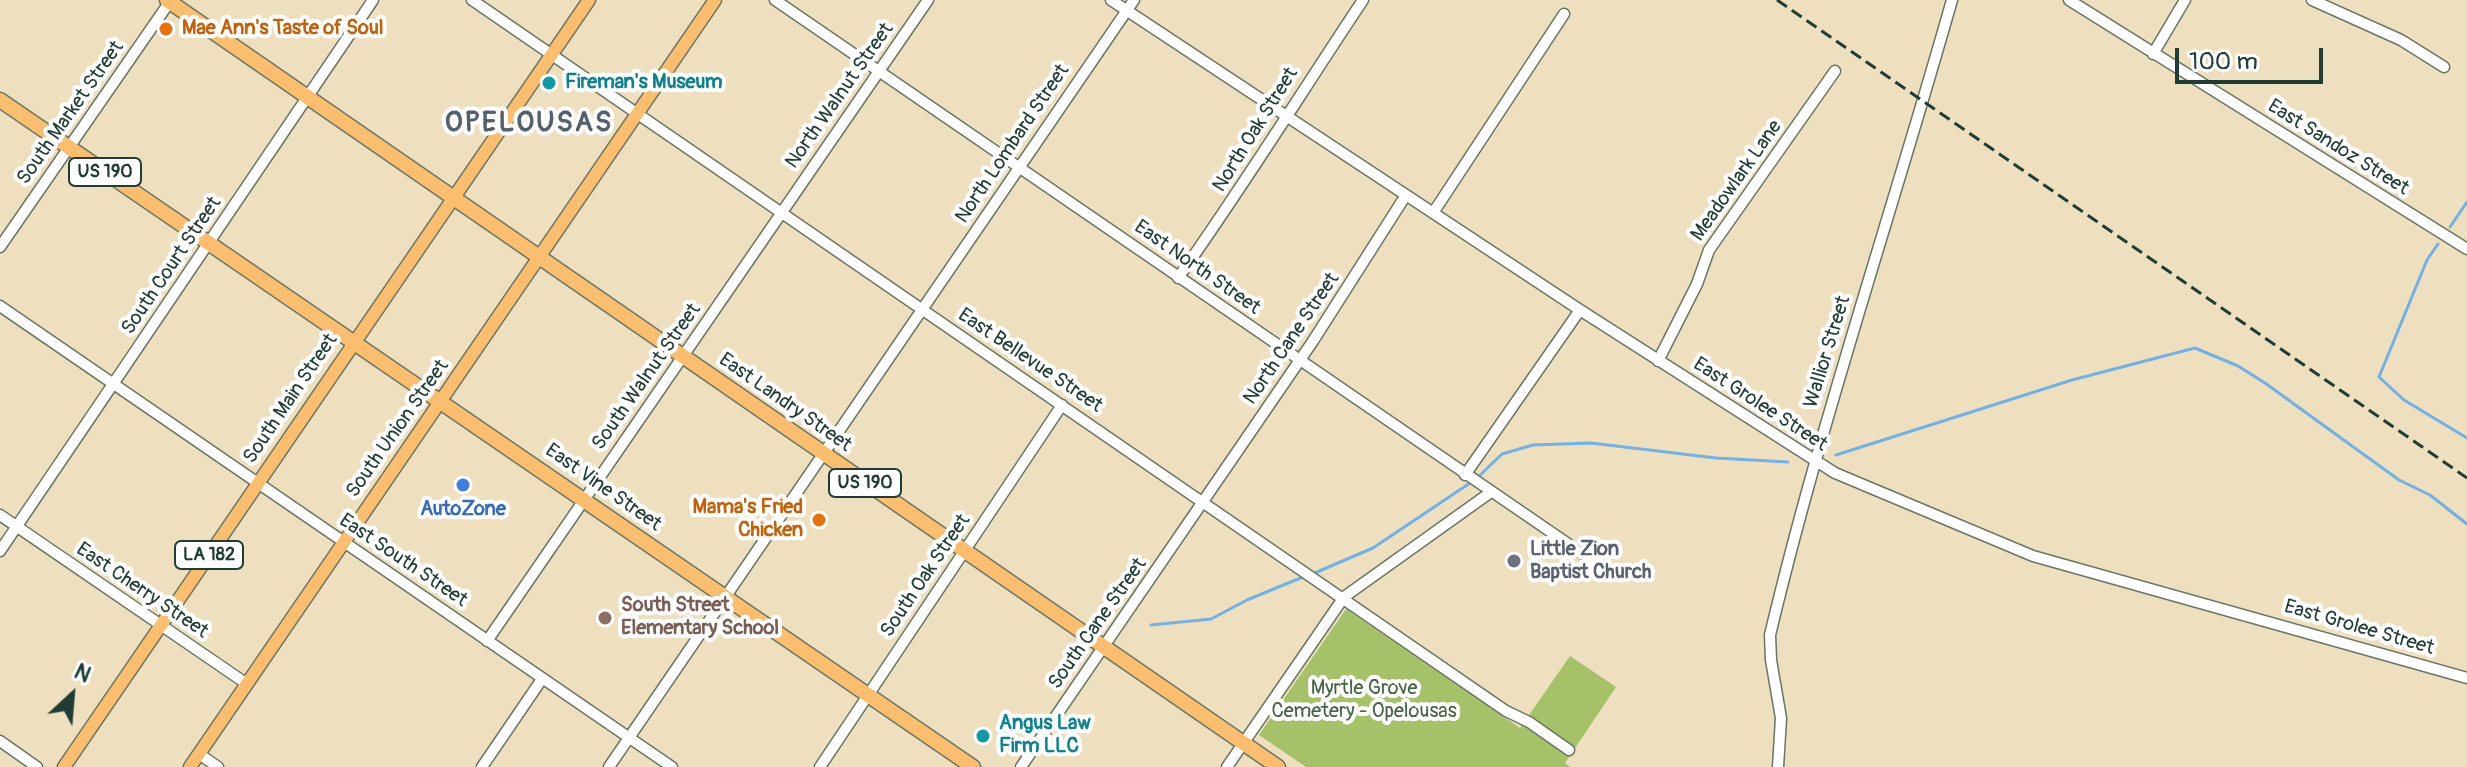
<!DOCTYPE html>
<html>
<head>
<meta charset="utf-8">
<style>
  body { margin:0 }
  #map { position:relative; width:2467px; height:767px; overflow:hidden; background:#eee0bf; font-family:Pangolin,sans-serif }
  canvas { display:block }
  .north { position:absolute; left:32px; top:655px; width:80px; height:80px; -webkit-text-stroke:6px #fff; paint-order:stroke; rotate:26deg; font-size:22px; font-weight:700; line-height:32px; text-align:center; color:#1f3d34 }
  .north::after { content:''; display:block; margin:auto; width:28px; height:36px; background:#1f3d34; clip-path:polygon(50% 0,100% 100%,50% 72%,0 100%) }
  .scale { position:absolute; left:2175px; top:48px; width:148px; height:36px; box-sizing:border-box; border:4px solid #1f3d34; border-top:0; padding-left:10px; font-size:24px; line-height:28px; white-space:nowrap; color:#1f3d34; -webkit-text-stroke:6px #fff; paint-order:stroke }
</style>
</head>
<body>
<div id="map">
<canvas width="2467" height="767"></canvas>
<div class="north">N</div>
<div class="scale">100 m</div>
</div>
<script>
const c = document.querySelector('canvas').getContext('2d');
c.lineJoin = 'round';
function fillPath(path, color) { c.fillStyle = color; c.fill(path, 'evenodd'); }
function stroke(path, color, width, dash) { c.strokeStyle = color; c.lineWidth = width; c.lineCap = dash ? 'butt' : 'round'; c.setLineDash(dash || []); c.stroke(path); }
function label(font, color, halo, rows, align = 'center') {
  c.font = font + ' Pangolin,sans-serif'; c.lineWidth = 8; c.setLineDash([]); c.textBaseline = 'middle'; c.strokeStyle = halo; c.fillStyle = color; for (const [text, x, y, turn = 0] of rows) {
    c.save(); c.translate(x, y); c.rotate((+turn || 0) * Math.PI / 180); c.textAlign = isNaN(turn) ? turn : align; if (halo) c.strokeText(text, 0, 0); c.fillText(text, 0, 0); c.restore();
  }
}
fillPath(new Path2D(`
  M 1346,609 L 1520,728 L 1570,656 L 1616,687 L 1565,763 L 1570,767 L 1306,767 L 1259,735 Z`), '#a5c269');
stroke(new Path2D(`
  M 2450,227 L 2467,202
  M 2438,244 L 2427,260 L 2379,377 L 2404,400 L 2467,438
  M 1836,455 L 2072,380 L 2195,348 L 2238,366 L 2265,383 L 2399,480 L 2430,495 L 2467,524
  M 1310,575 L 1373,548 L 1476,479 L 1502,454 L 1533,445 L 1591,443 L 1716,458 L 1788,462
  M 1151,625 L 1211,619 L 1247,600 L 1303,577`), '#72b1e5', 3);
const minor = new Path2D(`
  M 472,0 L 1506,711 L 1529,722 L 1569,750
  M 775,0 L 1599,565
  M 1111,0 L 1580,310 L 1835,473 L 2033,556 L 2467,678
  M 2069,0 L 2467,249
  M 2312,0 L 2401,40 L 2444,67
  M 2153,54 L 2185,0
  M 1433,213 L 1564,14
  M 0,247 L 171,0
  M 1178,278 C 1243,187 1301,93 1363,0
  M 0,306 L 672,767
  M 1658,361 L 1697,284 L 1709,250 L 1835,71
  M 1465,475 L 1580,310
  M 0,515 L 247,684
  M 0,551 L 373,0
  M 487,641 L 928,0
  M 0,741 L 37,767
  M 199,754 L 218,767
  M 482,767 L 542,679
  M 609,767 L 1134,0
  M 820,767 L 1062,405
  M 1021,767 L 1313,341 L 1406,195
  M 1227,767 L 1344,597 L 1491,492
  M 1778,767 L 1781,718 L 1771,660 L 1770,635 C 1821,421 1892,212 1952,0`);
const major = new Path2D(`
  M 64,767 L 589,0
  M 190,767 L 715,0`);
const highway = new Path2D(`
  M 167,0 L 1278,767
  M 0,100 L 973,767`);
stroke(minor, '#677665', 13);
stroke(major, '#677665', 15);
stroke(highway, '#677665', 17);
stroke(minor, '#fff', 10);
stroke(major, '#fbbd6e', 12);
stroke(highway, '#fbbd6e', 14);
stroke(new Path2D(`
  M 1777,0 L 2467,478`), '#1f3d34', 3, [12, 6]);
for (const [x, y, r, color] of [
  [166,29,8,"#e8710a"],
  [549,83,8,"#0f9aa8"],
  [463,485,8,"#3f7fe0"],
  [819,520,8,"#e8710a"],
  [1514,561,8,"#6b7280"],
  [605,618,8,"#8d6e63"],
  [983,736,8,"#0f9aa8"]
]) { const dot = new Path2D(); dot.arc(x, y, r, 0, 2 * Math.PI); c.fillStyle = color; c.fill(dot); stroke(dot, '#fff', 3); }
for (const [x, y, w] of [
  [105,172,72],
  [865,483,72],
  [209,555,68]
]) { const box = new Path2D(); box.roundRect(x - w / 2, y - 14, w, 28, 6); c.fillStyle = '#fff'; c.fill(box); stroke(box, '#1f3d34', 2); }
label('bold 18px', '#1f3d34', null, [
  ["US 190",105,172],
  ["US 190",865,483],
  ["LA 182",209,555]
]);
label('bold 20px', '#c56008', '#fff', [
  ["Mae Ann's Taste of Soul",182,29],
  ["Mama's Fried",803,508,"right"],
  ["Chicken",803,531,"right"]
], 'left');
label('bold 20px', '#0d838f', '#fff', [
  ["Fireman's Museum",565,83],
  ["Angus Law",999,724],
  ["Firm LLC",999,747]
], 'left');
label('20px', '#1f3d34', '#fff', [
  ["North Walnut Street",840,96,-55],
  ["South Market Street",71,113,-55],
  ["North Oak Street",1256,130,-58],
  ["North Lombard Street",1013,144,-56],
  ["East Sandoz Street",2338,148,32],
  ["Meadowlark Lane",1737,181,-55],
  ["South Court Street",172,266,-56],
  ["East North Street",1197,268,35],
  ["North Cane Street",1292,339,-56],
  ["Wallior Street",1828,352,-73],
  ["East Bellevue Street",1030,361,34],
  ["South Walnut Street",647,377,-55],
  ["South Main Street",291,399,-56],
  ["East Landry Street",785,403,35],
  ["East Grolee Street",1760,405,33],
  ["South Union Street",398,429,-55],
  ["East Vine Street",603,488,35],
  ["East South Street",403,561,34],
  ["South Oak Street",926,576,-56],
  ["East Cherry Street",142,591,34],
  ["South Cane Street",1098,624,-55],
  ["East Grolee Street",2359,628,16]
]);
label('bold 20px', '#366cbe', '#fff', [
  ["AutoZone",463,510]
]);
label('bold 20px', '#5b616d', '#fff', [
  ["Little Zion",1530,550],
  ["Baptist Church",1530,573]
], 'left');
label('bold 20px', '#785e54', '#fff', [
  ["South Street",621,606],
  ["Elementary School",621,629]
], 'left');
label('20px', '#476544', '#fff', [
  ["Myrtle Grove",1364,689],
  ["Cemetery - Opelousas",1364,712]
]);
c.letterSpacing = '2px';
label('bold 28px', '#53606d', '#fff', [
  ["OPELOUSAS",529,124]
]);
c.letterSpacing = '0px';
</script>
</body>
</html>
